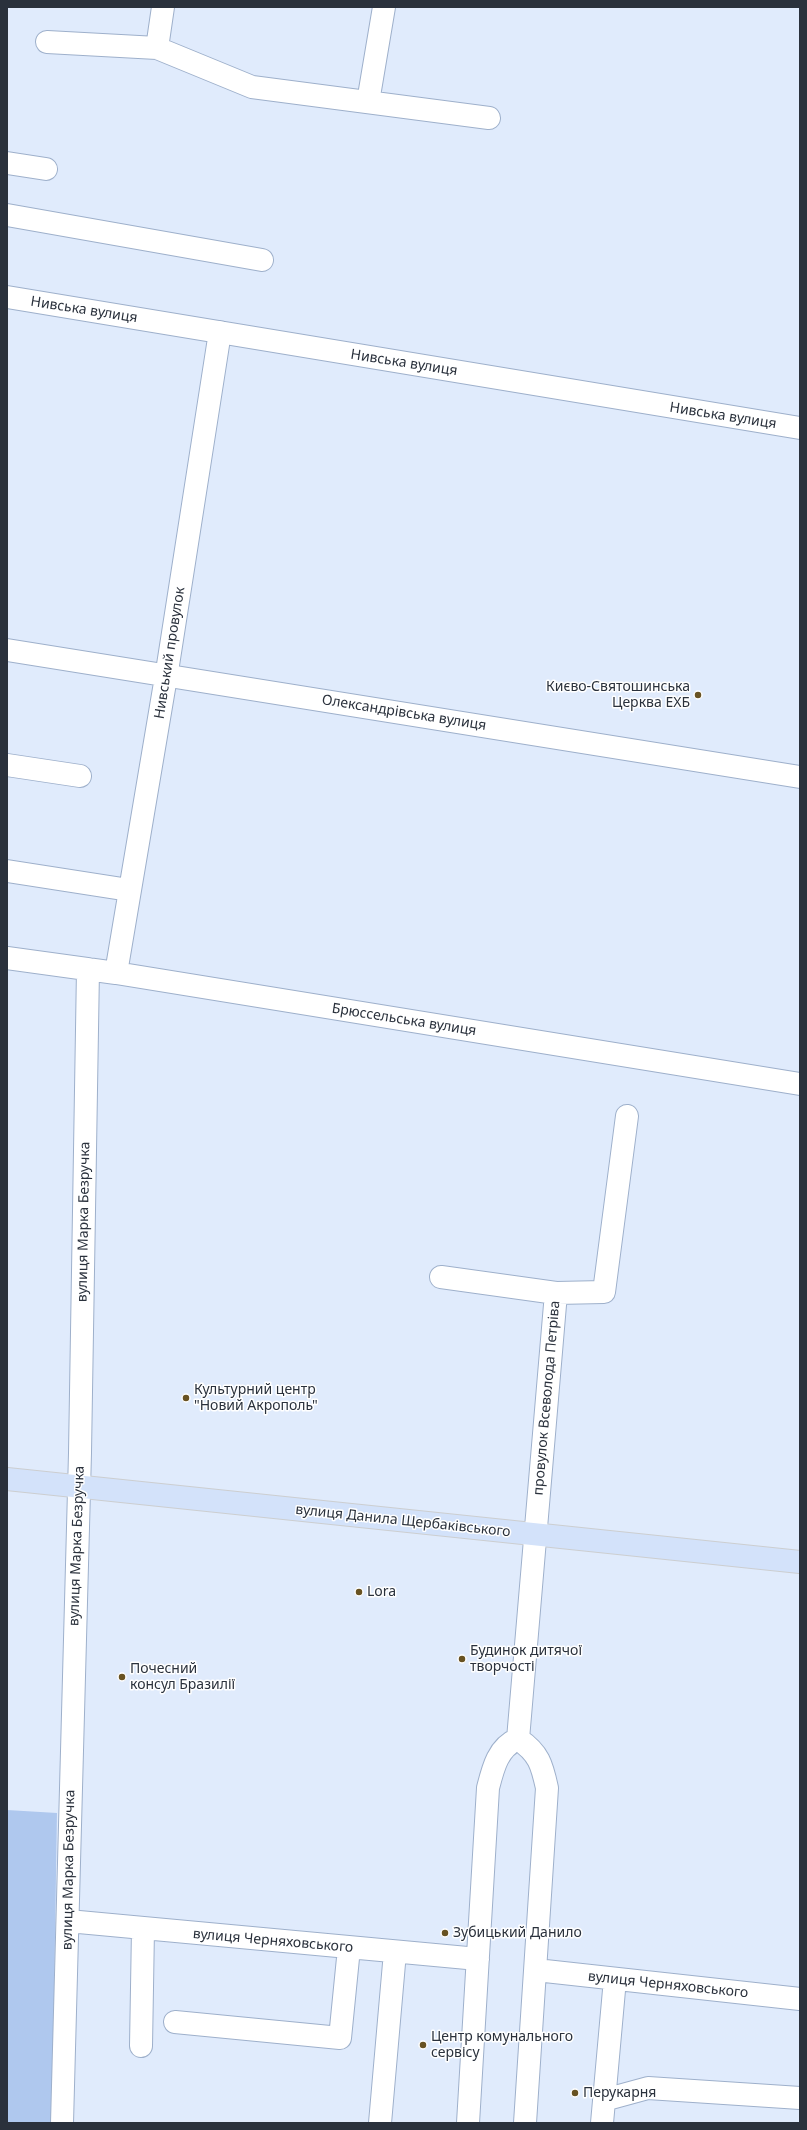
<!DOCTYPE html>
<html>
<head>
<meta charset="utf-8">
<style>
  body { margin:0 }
  #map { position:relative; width:807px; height:2130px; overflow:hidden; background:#e0ebfc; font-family:"Noto Sans",sans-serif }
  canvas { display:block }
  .frame { position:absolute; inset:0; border:8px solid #2a313c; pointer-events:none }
</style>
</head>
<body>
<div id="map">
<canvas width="807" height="2130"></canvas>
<div class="frame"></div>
</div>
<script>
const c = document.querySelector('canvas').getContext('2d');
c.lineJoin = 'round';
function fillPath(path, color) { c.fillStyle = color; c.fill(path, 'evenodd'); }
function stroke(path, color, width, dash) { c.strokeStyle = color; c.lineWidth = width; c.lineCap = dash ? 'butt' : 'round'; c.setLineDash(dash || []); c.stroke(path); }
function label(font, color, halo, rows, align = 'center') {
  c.font = font + ' "Noto Sans",sans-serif'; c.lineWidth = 3; c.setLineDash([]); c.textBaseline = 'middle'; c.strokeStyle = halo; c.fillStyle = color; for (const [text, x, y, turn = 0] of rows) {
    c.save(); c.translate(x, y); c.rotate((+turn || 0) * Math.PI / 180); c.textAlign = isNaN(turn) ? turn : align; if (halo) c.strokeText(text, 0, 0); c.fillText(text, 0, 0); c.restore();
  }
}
fillPath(new Path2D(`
  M 7,1810 L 57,1813 L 52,2123 L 7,2123 Z`), '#afc8ee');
const minor = new Path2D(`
  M 47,42 L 157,48 L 252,87 L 489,118
  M 157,48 L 163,7
  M 368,102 L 384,7
  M 7,163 L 46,169
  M 7,215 L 262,260
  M 7,297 L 800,428
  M 7,650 L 800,777
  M 7,765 L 80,776
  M 7,871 L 129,890
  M 7,958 L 116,973 L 800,1084
  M 116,973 L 168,665 L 220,332
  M 441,1277 L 556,1293
  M 518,1739 L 556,1293 L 604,1292 L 627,1116
  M 518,1739 C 539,1753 542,1765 547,1788 L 525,2123
  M 68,1921 L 478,1959
  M 536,1970 L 800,1999
  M 175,2022 L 340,2038 L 349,1948
  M 141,2046 L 143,1929
  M 604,2100 L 648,2088 L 800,2098
  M 62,2123 L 80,1453 L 88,969
  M 380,2123 L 395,1952
  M 468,2123 L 488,1788 C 493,1768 498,1747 518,1739
  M 602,2123 L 615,1979`);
const major = new Path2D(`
  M 7,1479 L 800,1562`);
stroke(minor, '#9eb0cb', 24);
stroke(major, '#ccced0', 24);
stroke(minor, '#fff', 22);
stroke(major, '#d3e2fa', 22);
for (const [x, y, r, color] of [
  [698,695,4,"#685222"],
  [186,1398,4,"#685222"],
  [359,1592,4,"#685222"],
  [462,1659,4,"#685222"],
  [122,1677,4,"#685222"],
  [445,1933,4,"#685222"],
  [423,2045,4,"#685222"],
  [575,2093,4,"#685222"]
]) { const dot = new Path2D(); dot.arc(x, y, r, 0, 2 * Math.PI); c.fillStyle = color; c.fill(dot); stroke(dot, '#fff', 1.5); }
label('14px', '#2a313c', '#fff', [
  ["Нивська вулиця",84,310,9],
  ["Нивська вулиця",404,363,9],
  ["Нивська вулиця",723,416,9],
  ["Нивський провулок",170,653,-81],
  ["Олександрівська вулиця",404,713,9],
  ["Брюссельська вулиця",404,1020,9],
  ["вулиця Марка Безручка",84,1222,-89],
  ["провулок Всеволода Петріва",547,1398,-85],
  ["вулиця Данила Щербаківського",403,1521,6],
  ["вулиця Марка Безручка",77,1546,-88],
  ["вулиця Марка Безручка",69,1870,-89],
  ["вулиця Черняховського",273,1941,5],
  ["вулиця Черняховського",668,1985,6]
]);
label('14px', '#2a313c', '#fff', [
  ["Києво-Святошинська",690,687,"right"],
  ["Церква ЕХБ",690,703,"right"],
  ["Культурний центр",194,1390],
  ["\"Новий Акрополь\"",194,1406],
  ["Lora",367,1592],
  ["Будинок дитячої",470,1651],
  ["творчості",470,1667],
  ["Почесний",130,1669],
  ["консул Бразилії",130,1685],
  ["Зубицький Данило",453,1933],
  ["Центр комунального",431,2037],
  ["сервісу",431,2053],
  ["Перукарня",583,2093]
], 'left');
</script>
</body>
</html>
